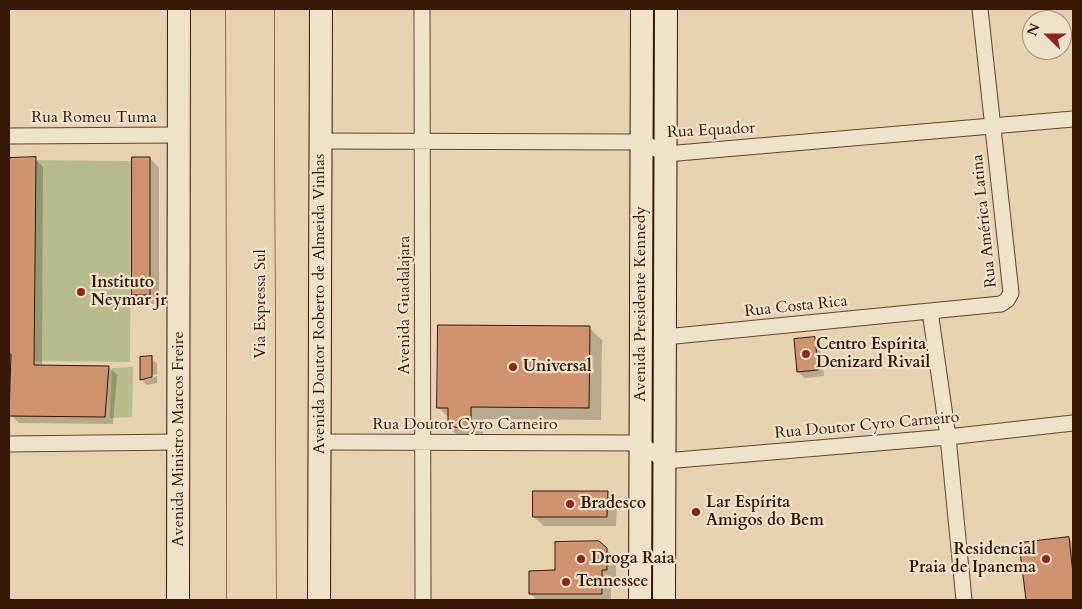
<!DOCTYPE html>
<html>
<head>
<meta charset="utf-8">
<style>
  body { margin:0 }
  #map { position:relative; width:1082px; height:609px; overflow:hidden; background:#e6d2af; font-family:Cardo,serif }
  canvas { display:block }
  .frame { position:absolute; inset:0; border:10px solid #361604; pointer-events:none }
  .north { position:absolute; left:1022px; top:10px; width:50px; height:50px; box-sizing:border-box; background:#efe2cb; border:1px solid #a5907b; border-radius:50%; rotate:292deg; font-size:14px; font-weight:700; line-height:20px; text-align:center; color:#361604 }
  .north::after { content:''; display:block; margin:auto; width:18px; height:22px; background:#8f2418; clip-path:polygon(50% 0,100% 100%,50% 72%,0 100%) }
</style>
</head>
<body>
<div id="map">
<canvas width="1082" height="609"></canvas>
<div class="frame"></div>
<div class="north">N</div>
</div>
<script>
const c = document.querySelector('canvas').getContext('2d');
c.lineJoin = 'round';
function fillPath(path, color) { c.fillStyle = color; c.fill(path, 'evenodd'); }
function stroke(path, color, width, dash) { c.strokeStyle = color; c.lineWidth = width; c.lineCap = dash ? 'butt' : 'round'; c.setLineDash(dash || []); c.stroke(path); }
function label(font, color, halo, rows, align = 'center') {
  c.font = font + ' Cardo,serif'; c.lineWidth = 4.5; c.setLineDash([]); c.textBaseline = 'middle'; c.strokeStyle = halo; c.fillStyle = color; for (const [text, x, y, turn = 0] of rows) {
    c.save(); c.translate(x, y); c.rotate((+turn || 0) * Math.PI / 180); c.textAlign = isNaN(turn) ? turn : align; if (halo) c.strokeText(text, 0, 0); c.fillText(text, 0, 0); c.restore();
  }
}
fillPath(new Path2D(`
  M 23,160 L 131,161 L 130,362 L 21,361 Z
  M 133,367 L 132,417 L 110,418 L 112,368 Z`), '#b6bc8a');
fillPath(new Path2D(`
  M 150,158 L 159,168 L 159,304 L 143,304 L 133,295 Z
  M 10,159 L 35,159 L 43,167 L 42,366 L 109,367 L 117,375 L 113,424 L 19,423 L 11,415 L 12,361 L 9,358 Z
  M 589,328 L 602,340 L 601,420 L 483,419 L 483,440 L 461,439 L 449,427 L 449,418 L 438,407 Z
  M 814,338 L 820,344 L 824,376 L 805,378 L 798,372 Z
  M 151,358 L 157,364 L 157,374 L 146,377 L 146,380 L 157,376 L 157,383 L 147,385 L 141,379 Z
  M 607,492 L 617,502 L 616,526 L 544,526 L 534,517 Z
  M 1069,538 L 1073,543 L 1073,600 L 1027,600 L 1021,544 Z
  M 606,549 L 616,559 L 616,579 L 611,579 L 611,600 L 537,600 L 531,594 L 557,572 Z`), '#0003');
const building = new Path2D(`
  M 36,157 L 34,365 L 109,366 L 105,417 L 9,416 L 11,354 L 9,354 L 9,158 Z
  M 132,157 L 150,157 L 150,295 L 132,295 Z
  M 438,325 L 590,326 L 589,408 L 471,407 L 471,428 L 448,427 L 448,408 L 437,408 Z
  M 815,337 L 818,370 L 797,372 L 794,339 Z
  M 152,356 L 152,377 L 140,380 L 140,357 Z
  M 533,491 L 608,491 L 607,517 L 533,517 Z
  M 1069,537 L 1073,574 L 1073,600 L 1026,600 L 1019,543 Z
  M 599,541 L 607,548 L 607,570 L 602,570 L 602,594 L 529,594 L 529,571 L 555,570 L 555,542 Z`);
fillPath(building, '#cf936d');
stroke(building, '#361604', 1);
const street = new Path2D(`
  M 422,9 L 423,600
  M 9,136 L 179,135
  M 321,141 L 642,142 L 666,154 L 1073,119
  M 665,337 L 930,311
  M 319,442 L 640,443 L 665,461 L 948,437 L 1073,423
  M 9,444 L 179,442
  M 964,600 L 948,437 L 930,311 L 1001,304 L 1007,300 L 1011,293 L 980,9`);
const secondary = new Path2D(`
  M 178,600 L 179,9
  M 319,600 L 321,9
  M 640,600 L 642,9
  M 664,600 L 666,9`);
const highway = new Path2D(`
  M 240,9 L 241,600
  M 260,9 L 262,600`);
stroke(street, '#62452f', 17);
stroke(secondary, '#361604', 24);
stroke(highway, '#361604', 29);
stroke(street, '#efe2cb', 15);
stroke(secondary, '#efe2cb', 22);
stroke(highway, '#e6d2af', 28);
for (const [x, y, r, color] of [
  [81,292,5,"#8f2418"],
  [806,354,5,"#8f2418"],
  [513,367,5,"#8f2418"],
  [570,504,5,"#8f2418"],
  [696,512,5,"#8f2418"],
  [581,559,5,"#8f2418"],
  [1046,559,5,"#8f2418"],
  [566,582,5,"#8f2418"]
]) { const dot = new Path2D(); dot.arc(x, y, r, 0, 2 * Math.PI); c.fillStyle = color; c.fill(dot); stroke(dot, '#efe2cb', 2); }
label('16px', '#361604', '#efe2cb', [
  ["Rua Romeu Tuma",94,118],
  ["Rua Equador",711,131,-3],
  ["Rua América Latina",985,221,-96],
  ["Via Expressa Sul",261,304,-90],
  ["Avenida Doutor Roberto de Almeida Vinhas",320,304,-90],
  ["Avenida Presidente Kennedy",641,304,-90],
  ["Avenida Guadalajara",405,305,-90],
  ["Rua Costa Rica",796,307,-6],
  ["Rua Doutor Cyro Carneiro",465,425],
  ["Rua Doutor Cyro Carneiro",867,426,-5],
  ["Avenida Ministro Marcos Freire",179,439,-90]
]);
label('bold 16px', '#361604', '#efe2cb', [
  ["Instituto",91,283],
  ["Neymar jr",91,301],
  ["Centro Espírita",816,345],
  ["Denizard Rivail",816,363],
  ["Universal",523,367],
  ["Lar Espírita",706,503],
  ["Amigos do Bem",706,521],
  ["Bradesco",580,504],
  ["Residencial",1036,550,"right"],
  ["Praia de Ipanema",1036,568,"right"],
  ["Droga Raia",591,559],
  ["Tennessee",576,582]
], 'left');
</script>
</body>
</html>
